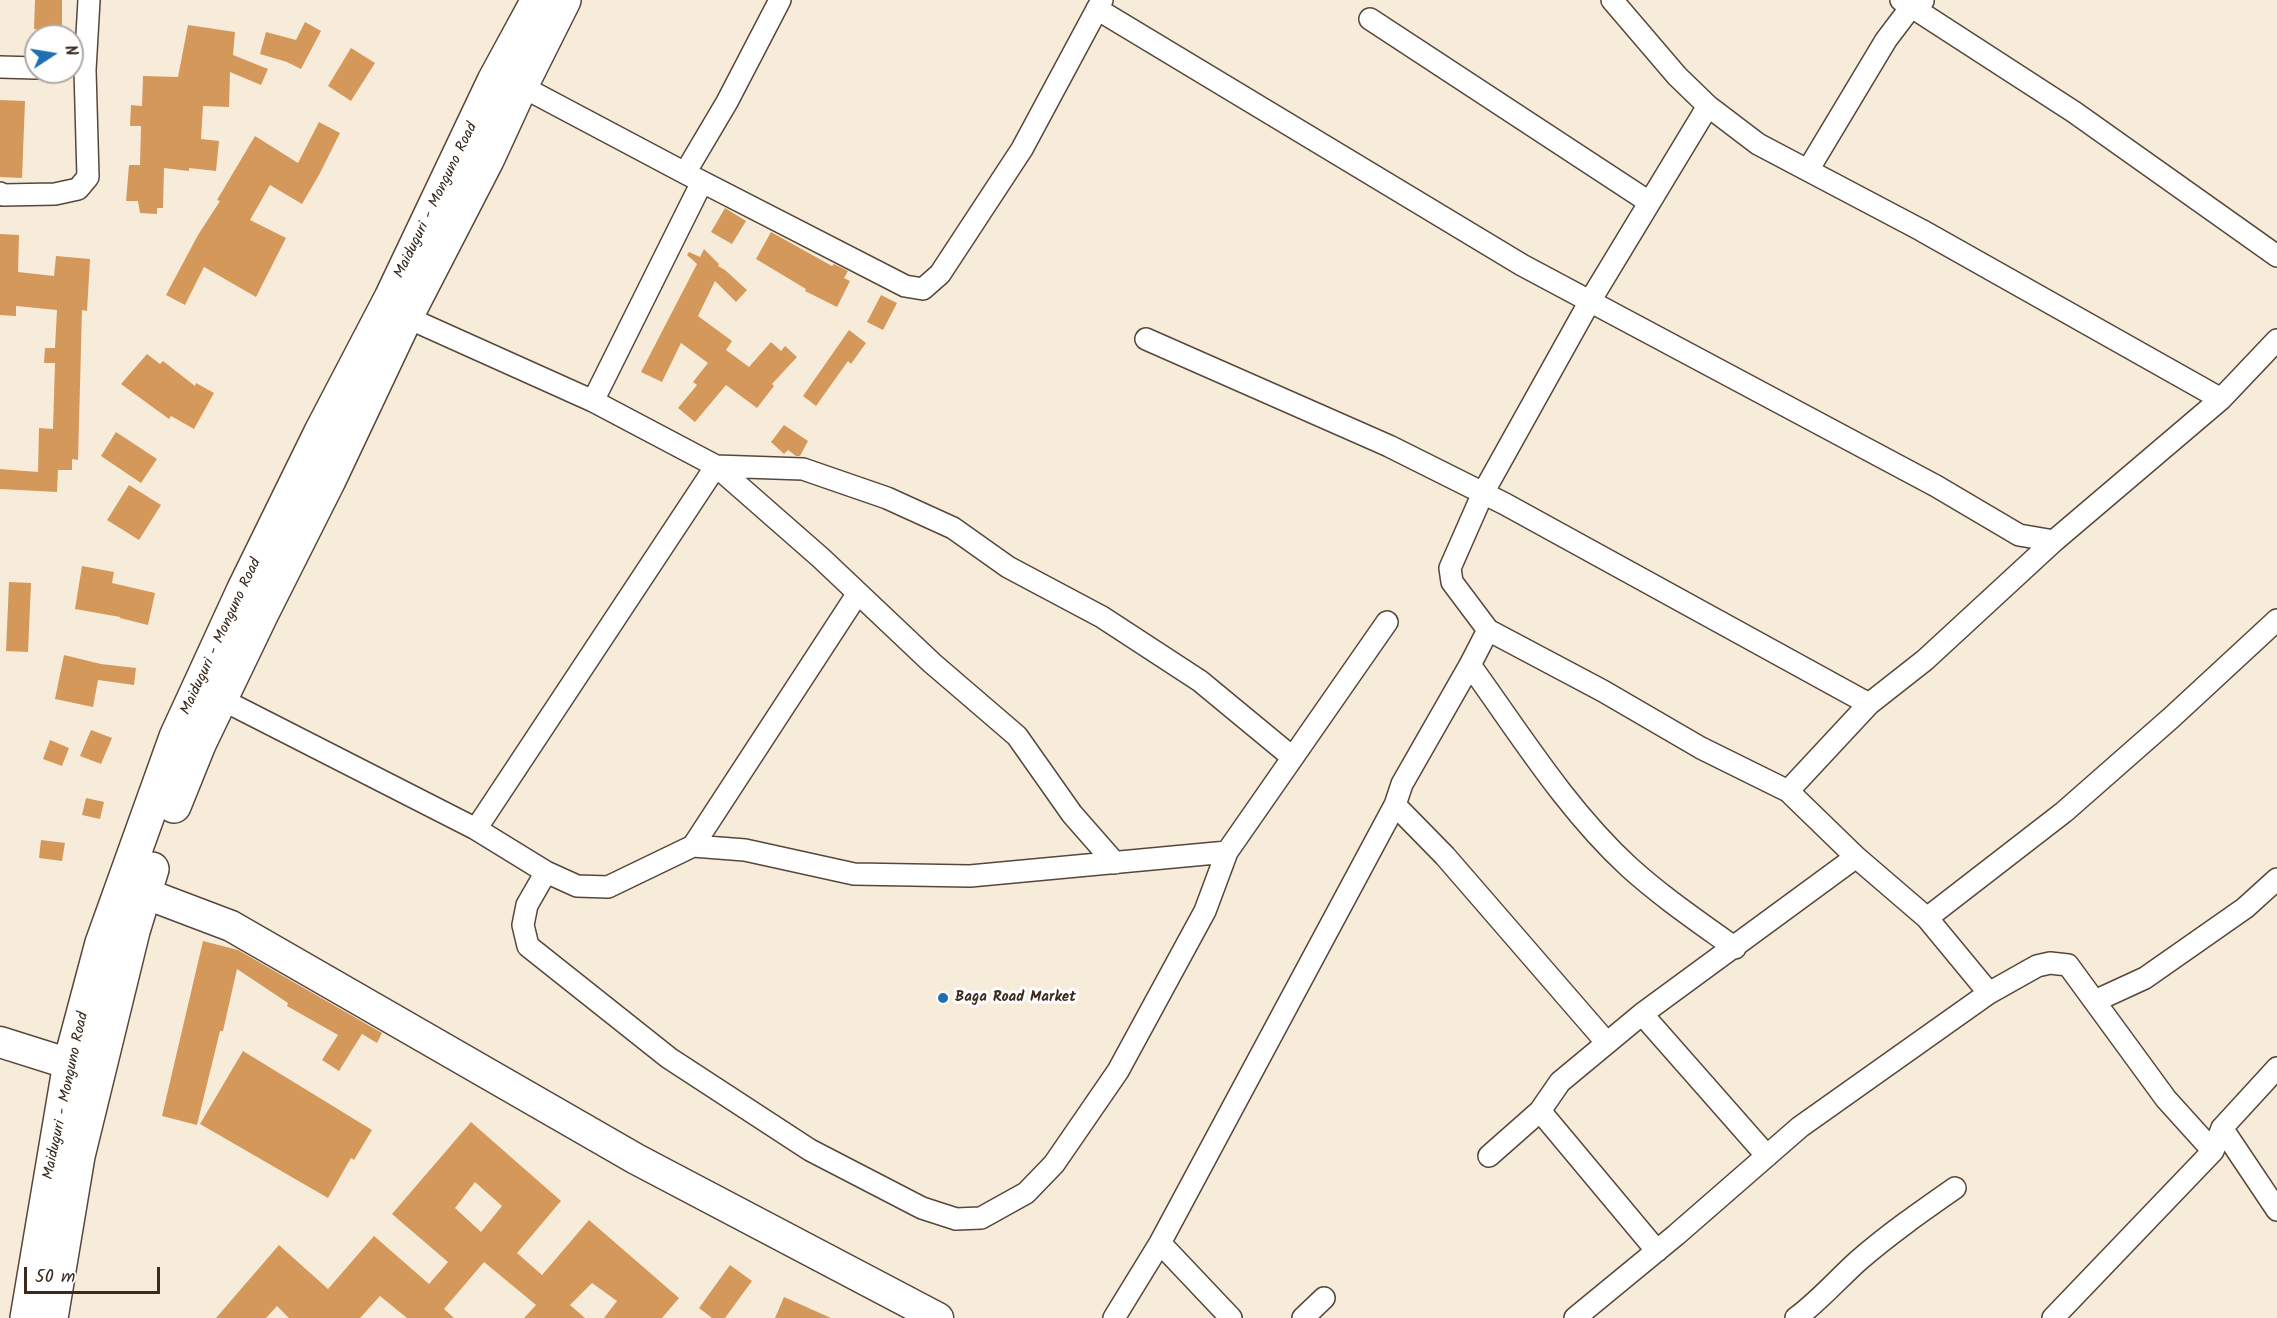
<!DOCTYPE html>
<html>
<head>
<meta charset="utf-8">
<style>
  body { margin:0 }
  #map { position:relative; width:2277px; height:1318px; overflow:hidden; background:#f7ecda; font-family:Kalam,sans-serif }
  canvas { display:block }
  .north { position:absolute; left:24px; top:24px; width:60px; height:60px; box-sizing:border-box; background:#fff; border:2px solid #b1aaa5; border-radius:50%; rotate:78deg; font-size:16px; font-weight:700; line-height:24px; text-align:center; color:#3b2a1e }
  .north::after { content:''; display:block; margin:auto; width:21px; height:27px; background:#1f6fb2; clip-path:polygon(50% 0,100% 100%,50% 72%,0 100%) }
  .scale { position:absolute; left:24px; top:1267px; width:136px; height:27px; box-sizing:border-box; border:3px solid #3b2a1e; border-top:0; padding-left:8px; font-size:18px; line-height:21px; white-space:nowrap; color:#3b2a1e; -webkit-text-stroke:4px #fff; paint-order:stroke }
</style>
</head>
<body>
<div id="map">
<canvas width="2277" height="1318"></canvas>
<div class="north">N</div>
<div class="scale">50 m</div>
</div>
<script>
const c = document.querySelector('canvas').getContext('2d');
c.lineJoin = 'round';
function fillPath(path, color) { c.fillStyle = color; c.fill(path, 'evenodd'); }
function stroke(path, color, width, dash) { c.strokeStyle = color; c.lineWidth = width; c.lineCap = dash ? 'butt' : 'round'; c.setLineDash(dash || []); c.stroke(path); }
function label(font, color, halo, rows, align = 'center') {
  c.font = font + ' Kalam,sans-serif'; c.lineWidth = 6; c.setLineDash([]); c.textBaseline = 'middle'; c.strokeStyle = halo; c.fillStyle = color; for (const [text, x, y, turn = 0] of rows) {
    c.save(); c.translate(x, y); c.rotate((+turn || 0) * Math.PI / 180); c.textAlign = isNaN(turn) ? turn : align; if (halo) c.strokeText(text, 0, 0); c.fillText(text, 0, 0); c.restore();
  }
}
fillPath(new Path2D(`
  M 35,0 L 62,0 L 62,30 L 34,29 Z
  M 305,22 L 321,31 L 301,69 L 287,62 L 260,54 L 266,32 L 296,40 Z
  M 188,25 L 235,32 L 233,55 L 268,69 L 261,85 L 230,72 L 229,107 L 203,106 L 201,139 L 219,141 L 216,171 L 189,168 L 189,171 L 164,168 L 163,208 L 157,208 L 157,214 L 140,213 L 138,201 L 126,201 L 129,165 L 140,165 L 141,126 L 130,126 L 131,105 L 142,106 L 143,76 L 178,77 Z
  M 351,48 L 375,63 L 351,101 L 328,86 Z
  M 0,100 L 25,101 L 22,178 L 0,177 Z
  M 319,122 L 340,133 L 319,175 L 302,204 L 270,185 L 250,220 L 286,238 L 256,297 L 204,267 L 185,305 L 166,295 L 198,235 L 220,201 L 217,200 L 255,136 L 298,163 Z
  M 725,208 L 746,221 L 732,244 L 711,232 Z
  M 771,232 L 832,266 L 834,264 L 848,271 L 844,278 L 850,281 L 837,307 L 805,291 L 806,289 L 756,259 Z
  M 0,234 L 19,235 L 18,272 L 54,276 L 56,256 L 90,259 L 87,311 L 82,310 L 78,460 L 72,459 L 72,470 L 58,470 L 57,492 L 0,489 L 0,469 L 38,472 L 39,428 L 53,429 L 55,363 L 44,363 L 45,348 L 55,348 L 57,310 L 16,306 L 16,316 L 0,315 Z
  M 704,249 L 719,264 L 718,266 L 725,270 L 747,290 L 736,302 L 715,281 L 698,316 L 732,341 L 726,350 L 749,367 L 771,342 L 781,351 L 785,346 L 797,357 L 772,384 L 774,386 L 757,408 L 726,385 L 695,422 L 678,408 L 697,385 L 693,382 L 708,363 L 681,343 L 662,382 L 641,372 L 697,264 L 687,255 L 689,252 L 700,257 Z
  M 881,295 L 897,303 L 883,330 L 867,322 Z
  M 849,330 L 866,343 L 851,364 L 848,361 L 816,406 L 803,396 Z
  M 147,354 L 160,364 L 163,361 L 195,386 L 196,383 L 214,393 L 194,429 L 171,416 L 169,419 L 121,384 Z
  M 784,425 L 808,441 L 800,456 L 796,456 L 788,450 L 784,454 L 771,442 Z
  M 116,432 L 157,459 L 141,483 L 101,456 Z
  M 129,485 L 161,505 L 139,540 L 107,520 Z
  M 82,566 L 114,572 L 112,583 L 155,593 L 148,625 L 120,618 L 120,617 L 75,609 Z
  M 9,582 L 31,583 L 28,652 L 6,651 Z
  M 64,655 L 101,664 L 136,668 L 134,685 L 98,680 L 93,707 L 55,699 Z
  M 91,730 L 112,738 L 101,764 L 80,756 Z
  M 50,740 L 69,748 L 62,766 L 43,759 Z
  M 86,798 L 104,802 L 100,819 L 82,815 Z
  M 41,840 L 65,843 L 62,861 L 39,858 Z
  M 203,941 L 238,950 L 382,1033 L 377,1043 L 362,1034 L 339,1071 L 322,1060 L 338,1035 L 287,1006 L 288,1003 L 237,969 L 223,1031 L 220,1031 L 197,1125 L 162,1116 Z
  M 243,1051 L 372,1130 L 354,1160 L 351,1158 L 328,1198 L 200,1124 Z
  M 471,1122 L 561,1201 L 517,1253 L 542,1275 L 589,1220 L 679,1298 L 662,1318 L 604,1318 L 617,1301 L 592,1283 L 570,1305 L 585,1318 L 524,1318 L 536,1305 L 484,1262 L 444,1309 L 454,1318 L 407,1318 L 380,1296 L 360,1318 L 289,1318 L 277,1306 L 266,1318 L 216,1318 L 279,1245 L 328,1289 L 374,1236 L 429,1284 L 448,1262 L 392,1214 ZM 475,1182 L 502,1206 L 481,1232 L 455,1208 Z
  M 730,1265 L 752,1281 L 725,1318 L 712,1318 L 699,1308 Z
  M 784,1297 L 831,1318 L 775,1318 Z`), '#d4995a');
const street = new Path2D(`
  M 1612,0 L 1677,76 L 1708,106 L 1758,144 L 1921,230 L 2221,399
  M 1901,0 L 2074,112 L 2277,256
  M 1097,9 L 1522,265 L 1936,486 L 2019,535 L 2054,541
  M 1370,19 L 1649,202
  M 0,67 L 36,68
  M 521,86 L 685,173 L 905,286 L 923,289 L 940,274 L 1022,149 L 1102,0
  M 1708,106 L 1590,301 L 1483,493 L 1450,568 L 1452,582 L 1488,630 L 1603,691 L 1701,748 L 1788,791 L 1856,857 L 1927,918 L 1989,993
  M 1808,170 L 1886,40 L 1911,7 L 1923,1
  M 685,173 L 727,102 L 780,0
  M 0,193 L 3,195 L 55,194 L 78,189 L 88,177 L 85,70 L 89,0
  M 406,317 L 593,401 L 716,466 L 821,558 L 932,663 L 1017,736 L 1072,814 L 1115,863
  M 1146,339 L 1389,446 L 1505,504 L 1869,704
  M 593,401 L 702,182
  M 716,466 L 803,469 L 887,498 L 953,528 L 1008,567 L 1102,617 L 1200,681 L 1292,757
  M 1470,665 C 1520,734 1566,809 1629,867 C 1662,897 1699,922 1735,948
  M 221,699 L 476,829 L 546,872 L 577,886 L 608,887 L 693,846 L 858,593
  M 1788,791 L 1869,704 L 1925,660 L 2054,541 L 2221,399 L 2277,340
  M 1395,805 L 1445,856 L 1607,1043
  M 476,829 L 716,466
  M 693,846 L 745,850 L 854,874 L 970,876 L 1227,852
  M 546,872 L 527,905 L 523,925 L 528,946 L 669,1058 L 810,1150 L 922,1208 L 956,1219 L 981,1218 L 1026,1193 L 1054,1164 L 1118,1071 L 1205,911 L 1227,852 L 1387,622
  M 1927,918 L 2064,812 L 2171,718 L 2277,620
  M 2095,1001 L 2145,978 L 2245,908 L 2277,879
  M 1642,1014 L 1767,1156
  M 1540,1111 L 1657,1251
  M 2222,1128 L 2277,1210
  M 1489,1156 L 1540,1111 L 1560,1082 L 1642,1014 L 1856,857
  M 1160,1243 L 1231,1318
  M 1114,1318 L 1160,1243 L 1395,805 L 1402,784 L 1470,665 L 1488,630
  M 1303,1318 L 1324,1298
  M 1575,1318 L 1676,1235 L 1800,1127 L 1989,993 L 2037,966 L 2050,963 L 2068,965 L 2166,1099 L 2213,1151
  M 1796,1318 C 1819,1301 1837,1280 1858,1261 C 1889,1234 1922,1211 1955,1188
  M 2053,1318 L 2213,1151 L 2222,1128 L 2277,1068`);
const secondary = new Path2D(`
  M 144,893 L 231,926 L 636,1159 L 938,1318
  M 0,1042 L 92,1071`);
const primary = new Path2D(`
  M 174,806 L 199,744 L 262,613 L 329,480 L 406,317 L 487,160 L 521,86 L 564,0
  M 27,1318 L 70,1063 L 102,943 L 176,737 L 244,589 L 321,432 L 391,298 L 494,81 L 538,0
  M 51,1318 L 78,1156 L 133,931 L 152,869`);
stroke(street, '#57473a', 24);
stroke(secondary, '#57473a', 33);
stroke(primary, '#57473a', 36);
stroke(street, '#fff', 21);
stroke(secondary, '#fff', 30);
stroke(primary, '#fff', 33);
for (const [x, y, r, color] of [
  [943,998,6,"#1f6fb2"]
]) { const dot = new Path2D(); dot.arc(x, y, r, 0, 2 * Math.PI); c.fillStyle = color; c.fill(dot); stroke(dot, '#fff', 2); }
label('15px', '#3b2a1e', '#fff', [
  ["Maiduguri - Monguno Road",437,201,-64],
  ["Maiduguri - Monguno Road",222,637,-65],
  ["Maiduguri - Monguno Road",67,1096,-78]
]);
label('bold 15px', '#3b2a1e', '#fff', [
  ["Baga Road Market",955,998]
], 'left');
</script>
</body>
</html>
